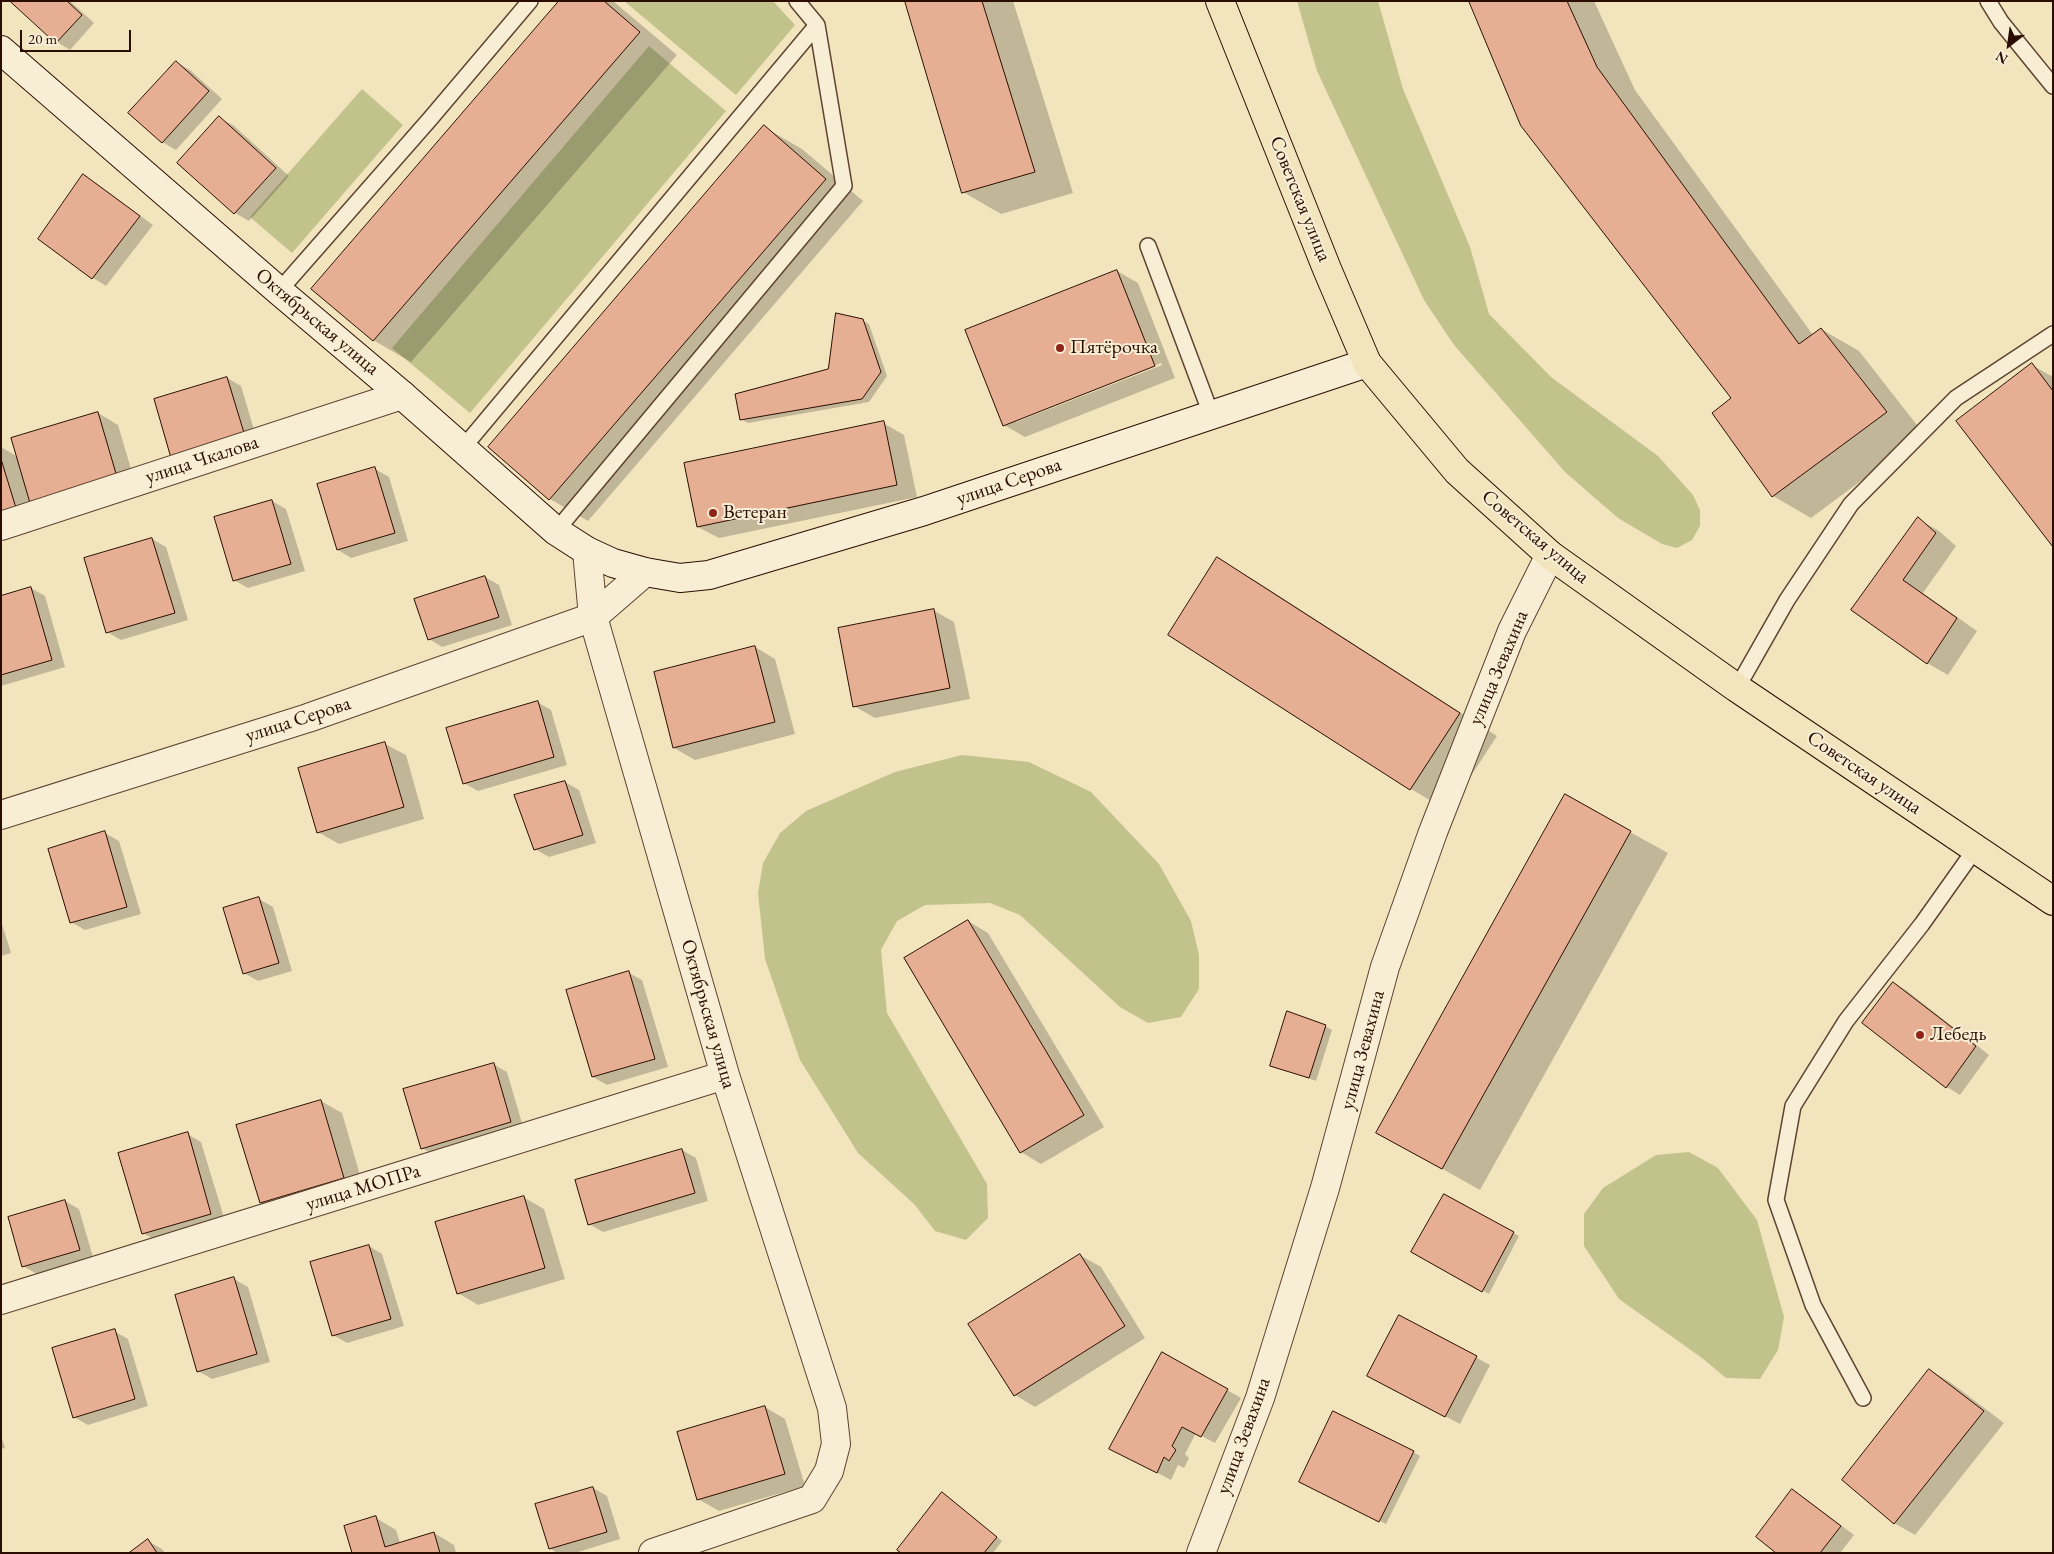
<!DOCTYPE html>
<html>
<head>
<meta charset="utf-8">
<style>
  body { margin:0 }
  #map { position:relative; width:2054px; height:1554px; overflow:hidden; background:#f2e5be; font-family:"EB Garamond",serif }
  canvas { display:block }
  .frame { position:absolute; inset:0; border:2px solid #2b0d00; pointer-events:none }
  .north { position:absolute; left:1984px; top:20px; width:50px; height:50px; -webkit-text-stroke:4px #f7eed5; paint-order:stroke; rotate:210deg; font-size:14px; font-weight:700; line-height:20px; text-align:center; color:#2b0d00 }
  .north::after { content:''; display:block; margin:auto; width:18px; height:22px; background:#2b0d00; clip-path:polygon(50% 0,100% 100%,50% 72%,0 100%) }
  .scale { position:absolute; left:20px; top:30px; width:111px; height:22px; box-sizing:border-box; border:2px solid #2b0d00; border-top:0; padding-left:6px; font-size:15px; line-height:18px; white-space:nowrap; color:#2b0d00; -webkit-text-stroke:4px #f7eed5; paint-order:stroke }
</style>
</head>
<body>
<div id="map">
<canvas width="2054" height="1554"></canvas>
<div class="frame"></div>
<div class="north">N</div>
<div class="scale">20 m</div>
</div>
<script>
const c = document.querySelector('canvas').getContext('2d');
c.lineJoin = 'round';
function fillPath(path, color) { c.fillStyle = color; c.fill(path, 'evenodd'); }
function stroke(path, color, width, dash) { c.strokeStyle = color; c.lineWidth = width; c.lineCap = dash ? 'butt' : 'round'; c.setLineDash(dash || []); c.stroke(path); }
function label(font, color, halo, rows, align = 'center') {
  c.font = font + ' "EB Garamond",serif'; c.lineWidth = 4; c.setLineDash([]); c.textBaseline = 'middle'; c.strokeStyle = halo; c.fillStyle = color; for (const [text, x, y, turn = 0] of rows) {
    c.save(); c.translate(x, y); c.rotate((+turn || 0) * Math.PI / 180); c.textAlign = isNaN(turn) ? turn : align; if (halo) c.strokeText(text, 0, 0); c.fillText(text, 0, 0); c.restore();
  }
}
fillPath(new Path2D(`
  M 624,1 L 773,1 L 795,25 L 736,95 Z
  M 1297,1 L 1378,1 L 1403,89 L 1470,247 L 1489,314 L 1551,377 L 1658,456 L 1693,495 L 1700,510 L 1700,526 L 1692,540 L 1677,548 L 1662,544 L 1618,518 L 1565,472 L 1454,345 L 1424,300 L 1317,71 Z
  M 649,46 L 726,111 L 470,413 L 392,348 Z
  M 362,89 L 403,125 L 292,253 L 250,217 Z
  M 962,755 L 1029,762 L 1091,792 L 1159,864 L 1191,921 L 1199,955 L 1199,989 L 1181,1017 L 1148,1023 L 1120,1007 L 1020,915 L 990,903 L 925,905 L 897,921 L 881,950 L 887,1013 L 987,1184 L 988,1218 L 966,1240 L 935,1231 L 914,1204 L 858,1153 L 800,1060 L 765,959 L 758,893 L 763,863 L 780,833 L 806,811 L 895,772 Z
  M 1689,1152 L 1718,1168 L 1757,1220 L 1784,1317 L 1778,1350 L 1760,1379 L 1726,1378 L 1702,1358 L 1619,1299 L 1584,1246 L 1584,1214 L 1603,1188 L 1656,1155 Z`), '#c2c28c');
fillPath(new Path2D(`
  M 11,1 L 70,1 L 94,23 L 70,50 L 57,42 Z
  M 561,1 L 613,1 L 677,55 L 411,362 L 373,340 Z
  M 906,1 L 1013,1 L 1073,193 L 1001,214 L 963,192 Z
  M 1470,1 L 1594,1 L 1635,90 L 1813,335 L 1821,329 L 1859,351 L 1924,434 L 1811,518 L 1773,496 L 1714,413 L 1733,398 Z
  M 176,62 L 190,70 L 222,99 L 176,150 L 162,142 Z
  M 219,118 L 233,125 L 289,176 L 249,221 L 235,213 L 178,163 Z
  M 764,127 L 802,149 L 863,201 L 588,521 L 550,499 L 489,447 Z
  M 83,176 L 97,184 L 153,225 L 106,286 L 93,278 Z
  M 1117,271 L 1138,283 L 1175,378 L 1025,437 L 1004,425 ZM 1161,363 L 1162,365 L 1016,422 L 1016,420 Z
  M 862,320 L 869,324 L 887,376 L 869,402 L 748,423 L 741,419 L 829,370 Z
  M 2032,365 L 2053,377 L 2053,545 Z
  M 227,378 L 241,386 L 258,443 L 185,465 Z
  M 98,413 L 118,425 L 137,489 L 1,530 L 1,447 L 18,457 Z
  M 883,423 L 904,435 L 917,497 L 719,538 L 698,527 Z
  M 375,469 L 389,477 L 408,541 L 351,558 L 338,550 Z
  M 272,501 L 286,509 L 305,571 L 248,588 L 234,580 Z
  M 1918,519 L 1939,531 L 1956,546 L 1923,593 L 1977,631 L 1948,675 L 1927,663 L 1852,609 Z
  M 152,539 L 166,547 L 188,620 L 121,640 L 107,632 Z
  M 1218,559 L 1256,581 L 1497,736 L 1448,811 L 1411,789 Z
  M 485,577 L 499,585 L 512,625 L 442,647 L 429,639 Z
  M 31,588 L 45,596 L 65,667 L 1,686 L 1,597 Z
  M 933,610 L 954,622 L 970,699 L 875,718 L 854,706 Z
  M 755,647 L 775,659 L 795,734 L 695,760 L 674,748 L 655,673 Z
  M 537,702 L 551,710 L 567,765 L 478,791 L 464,783 Z
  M 385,744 L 406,755 L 424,819 L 339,844 L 318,832 Z
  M 565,782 L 579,790 L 596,843 L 549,857 L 535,849 Z
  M 1630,832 L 1668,853 L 1480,1190 L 1416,1154 Z
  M 105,833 L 119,841 L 141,914 L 85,930 L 71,922 Z
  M 259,899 L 273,907 L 292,971 L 258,981 L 244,973 Z
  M 1,921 L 11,953 L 1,956 Z
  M 968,921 L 988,933 L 1104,1127 L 1041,1164 L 1021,1152 Z
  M 629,973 L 642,980 L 668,1067 L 607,1085 L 593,1077 Z
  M 1894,983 L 1907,991 L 1989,1055 L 1960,1095 L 1947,1087 L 1864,1022 Z
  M 1325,1026 L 1332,1030 L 1316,1081 L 1271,1065 Z
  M 493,1064 L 507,1072 L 524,1130 L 436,1156 L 422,1148 Z
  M 321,1101 L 342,1113 L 364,1189 L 281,1214 L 261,1202 Z
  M 187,1134 L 201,1142 L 225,1221 L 157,1241 L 143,1233 Z
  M 682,1150 L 696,1158 L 708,1201 L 603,1232 L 589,1224 Z
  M 1444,1196 L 1519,1236 L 1489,1294 L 1413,1251 Z
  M 523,1197 L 544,1209 L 565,1279 L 478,1305 L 458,1293 Z
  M 65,1201 L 79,1209 L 93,1257 L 37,1274 L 23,1266 Z
  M 369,1246 L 382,1254 L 404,1326 L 347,1343 L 333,1335 Z
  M 1080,1255 L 1101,1267 L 1145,1338 L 1035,1407 L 1015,1395 Z
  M 234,1279 L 248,1287 L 270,1362 L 212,1379 L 198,1371 Z
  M 1400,1317 L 1490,1365 L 1460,1424 L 1382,1383 Z
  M 114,1331 L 128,1339 L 148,1406 L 88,1425 L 74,1417 Z
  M 1163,1353 L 1241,1398 L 1215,1443 L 1196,1433 L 1185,1454 L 1189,1458 L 1184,1468 L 1178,1465 L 1171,1480 L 1125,1456 Z
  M 1929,1370 L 1950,1382 L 2004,1423 L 1915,1535 L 1894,1523 Z
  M 765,1407 L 785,1419 L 805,1486 L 719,1511 L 698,1499 Z
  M 1,1435 L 5,1448 L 1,1449 Z
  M 1413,1452 L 1420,1456 L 1386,1524 L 1307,1485 Z
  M 593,1488 L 607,1496 L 620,1539 L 575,1553 L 557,1553 L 550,1548 Z
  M 1793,1491 L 1806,1499 L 1854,1535 L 1840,1553 L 1778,1553 Z
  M 949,1498 L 1002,1541 L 993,1553 L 903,1553 Z
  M 376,1518 L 396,1530 L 400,1543 L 434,1533 L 454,1545 L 456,1553 L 354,1553 Z
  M 148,1541 L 162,1549 L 165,1553 L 131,1553 Z`), '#0003');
const building = new Path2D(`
  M 10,1 L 67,1 L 82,15 L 56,43 Z
  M 559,1 L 604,1 L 640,32 L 373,341 L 311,289 Z
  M 905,1 L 982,1 L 1035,172 L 962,193 Z
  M 1469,1 L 1567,1 L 1597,67 L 1799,344 L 1821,328 L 1887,412 L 1772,497 L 1712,413 L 1731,398 L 1521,126 Z
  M 176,61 L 209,91 L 162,143 L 128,113 Z
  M 219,116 L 276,168 L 234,214 L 177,163 Z
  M 764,125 L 826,179 L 549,500 L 488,447 Z
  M 83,174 L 140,216 L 92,279 L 38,239 Z
  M 1117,270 L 1155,366 L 1003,426 L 965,330 Z
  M 836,313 L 863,319 L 881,372 L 862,399 L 740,420 L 735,394 L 828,369 Z
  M 2032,363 L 2053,391 L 2053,547 L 1956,421 Z
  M 227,377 L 245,436 L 171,458 L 154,399 Z
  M 98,412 L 117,477 L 30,503 L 11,438 Z
  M 884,421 L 897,485 L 697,527 L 684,463 Z
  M 1,459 L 16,508 L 1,513 Z
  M 375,467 L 395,533 L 337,550 L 317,484 Z
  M 272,500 L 291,564 L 233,581 L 214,517 Z
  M 1918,517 L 1936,533 L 1903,580 L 1957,618 L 1927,664 L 1851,610 Z
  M 152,538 L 175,613 L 106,633 L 84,558 Z
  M 1217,557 L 1460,713 L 1410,790 L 1168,635 Z
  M 485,576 L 499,617 L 428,640 L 414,599 Z
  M 31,587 L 52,660 L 1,675 L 1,596 Z
  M 934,609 L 950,688 L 853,707 L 838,628 Z
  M 755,646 L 775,722 L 673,748 L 654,672 Z
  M 538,701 L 554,757 L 463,784 L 446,728 Z
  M 385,742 L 404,807 L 317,833 L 298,768 Z
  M 565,781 L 583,835 L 534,850 L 514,795 Z
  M 1565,794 L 1631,831 L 1442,1169 L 1376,1133 Z
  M 105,831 L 127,907 L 70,923 L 48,849 Z
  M 259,897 L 279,963 L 243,974 L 223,908 Z
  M 968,920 L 1084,1115 L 1020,1153 L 904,958 Z
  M 629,971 L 655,1059 L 592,1077 L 566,990 Z
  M 1893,982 L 1976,1046 L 1946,1088 L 1862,1023 Z
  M 1287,1011 L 1326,1025 L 1309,1078 L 1270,1066 Z
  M 494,1063 L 511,1122 L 421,1149 L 403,1089 Z
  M 321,1100 L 344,1178 L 260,1203 L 236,1125 Z
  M 188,1132 L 211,1214 L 142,1234 L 118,1153 Z
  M 682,1149 L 695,1193 L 588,1225 L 575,1180 Z
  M 1444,1194 L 1514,1232 L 1482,1292 L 1411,1252 Z
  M 524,1196 L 545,1268 L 457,1294 L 435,1222 Z
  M 65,1200 L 80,1250 L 22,1267 L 8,1217 Z
  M 369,1245 L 391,1319 L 332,1336 L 310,1262 Z
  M 1080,1254 L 1125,1326 L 1014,1396 L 968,1324 Z
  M 234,1277 L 257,1354 L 197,1372 L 175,1295 Z
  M 1399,1315 L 1477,1356 L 1445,1417 L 1367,1376 Z
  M 115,1329 L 135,1399 L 73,1418 L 52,1348 Z
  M 1162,1352 L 1228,1389 L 1201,1437 L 1182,1427 L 1172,1446 L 1176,1450 L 1169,1461 L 1164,1457 L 1157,1473 L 1109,1449 Z
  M 1929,1369 L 1984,1411 L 1894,1524 L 1842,1480 Z
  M 765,1406 L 785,1474 L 697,1500 L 677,1432 Z
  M 1333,1411 L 1414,1451 L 1379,1522 L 1299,1482 Z
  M 593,1487 L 607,1532 L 549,1549 L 535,1504 Z
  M 1792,1489 L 1841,1526 L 1820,1553 L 1776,1553 L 1756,1537 Z
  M 942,1492 L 997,1537 L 984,1553 L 901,1553 L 897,1550 Z
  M 376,1516 L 385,1547 L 434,1532 L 440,1553 L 352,1553 L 344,1526 Z
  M 148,1539 L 157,1553 L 129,1553 Z`);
fillPath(building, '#e6ae92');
stroke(building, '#2b0d00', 1);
const lane = new Path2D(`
  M 1988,1 L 2001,22 L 2053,86
  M 1148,246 L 1211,414
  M 279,291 L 430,119 L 530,1
  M 462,449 L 817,25 L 797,1
  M 556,531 L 844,186 L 817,25
  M 1737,688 L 1787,600 L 1851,504 L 1956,398 L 2053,334
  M 1863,1398 L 1813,1305 L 1776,1200 L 1793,1106 L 1846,1021 L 1922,924 L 1976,848`);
const street = new Path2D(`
  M 1,526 L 402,395
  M 587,551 L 593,617 L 725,1075 L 832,1408 L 836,1444 L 829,1471 L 812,1499 L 653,1553
  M 1,815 L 308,718 L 593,617 L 645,572
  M 1,1300 L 725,1075
  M 1201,1553 L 1260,1398 L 1325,1188 L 1385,967 L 1433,832 L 1512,631 L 1550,555`);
const secondary = new Path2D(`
  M 1,50 L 279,291 L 402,395 L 556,531 L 587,551 L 613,563 L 645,572 L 680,578 L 709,575 L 924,511 L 1367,363`);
const primary = new Path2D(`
  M 1220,1 L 1327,269 L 1367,363 L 1457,471 L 1550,555 L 1737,688 L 2053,901`);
stroke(lane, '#5d4330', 18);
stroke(street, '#5d4330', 30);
stroke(secondary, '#2b0d00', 30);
stroke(primary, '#2b0d00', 30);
stroke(lane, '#f7eed5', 15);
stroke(street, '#f7eed5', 28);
stroke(secondary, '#f7eed5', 28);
stroke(primary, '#f2e5be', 28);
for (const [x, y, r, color] of [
  [1060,348,5,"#8f2418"],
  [713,513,5,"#8f2418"],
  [1920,1035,5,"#8f2418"]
]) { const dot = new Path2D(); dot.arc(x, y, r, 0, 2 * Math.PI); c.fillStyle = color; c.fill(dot); stroke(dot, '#f7eed5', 2); }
label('20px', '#2b0d00', '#f7eed5', [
  ["Советская улица",1300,199,68],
  ["Октябрьская улица",317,322,40],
  ["улица Чкалова",202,460,-18],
  ["улица Серова",1009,482,-19],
  ["Советская улица",1535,537,40],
  ["улица Зевахина",1499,668,-67],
  ["улица Серова",298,720,-18],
  ["Советская улица",1864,773,34],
  ["Октябрьская улица",708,1014,74],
  ["улица Зевахина",1363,1050,-75],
  ["улица МОПРа",363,1188,-17],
  ["улица Зевахина",1244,1436,-70]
]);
label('20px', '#2b0d00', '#f7eed5', [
  ["Пятёрочка",1070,348],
  ["Ветеран",723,513],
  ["Лебедь",1930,1035]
], 'left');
</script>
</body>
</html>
